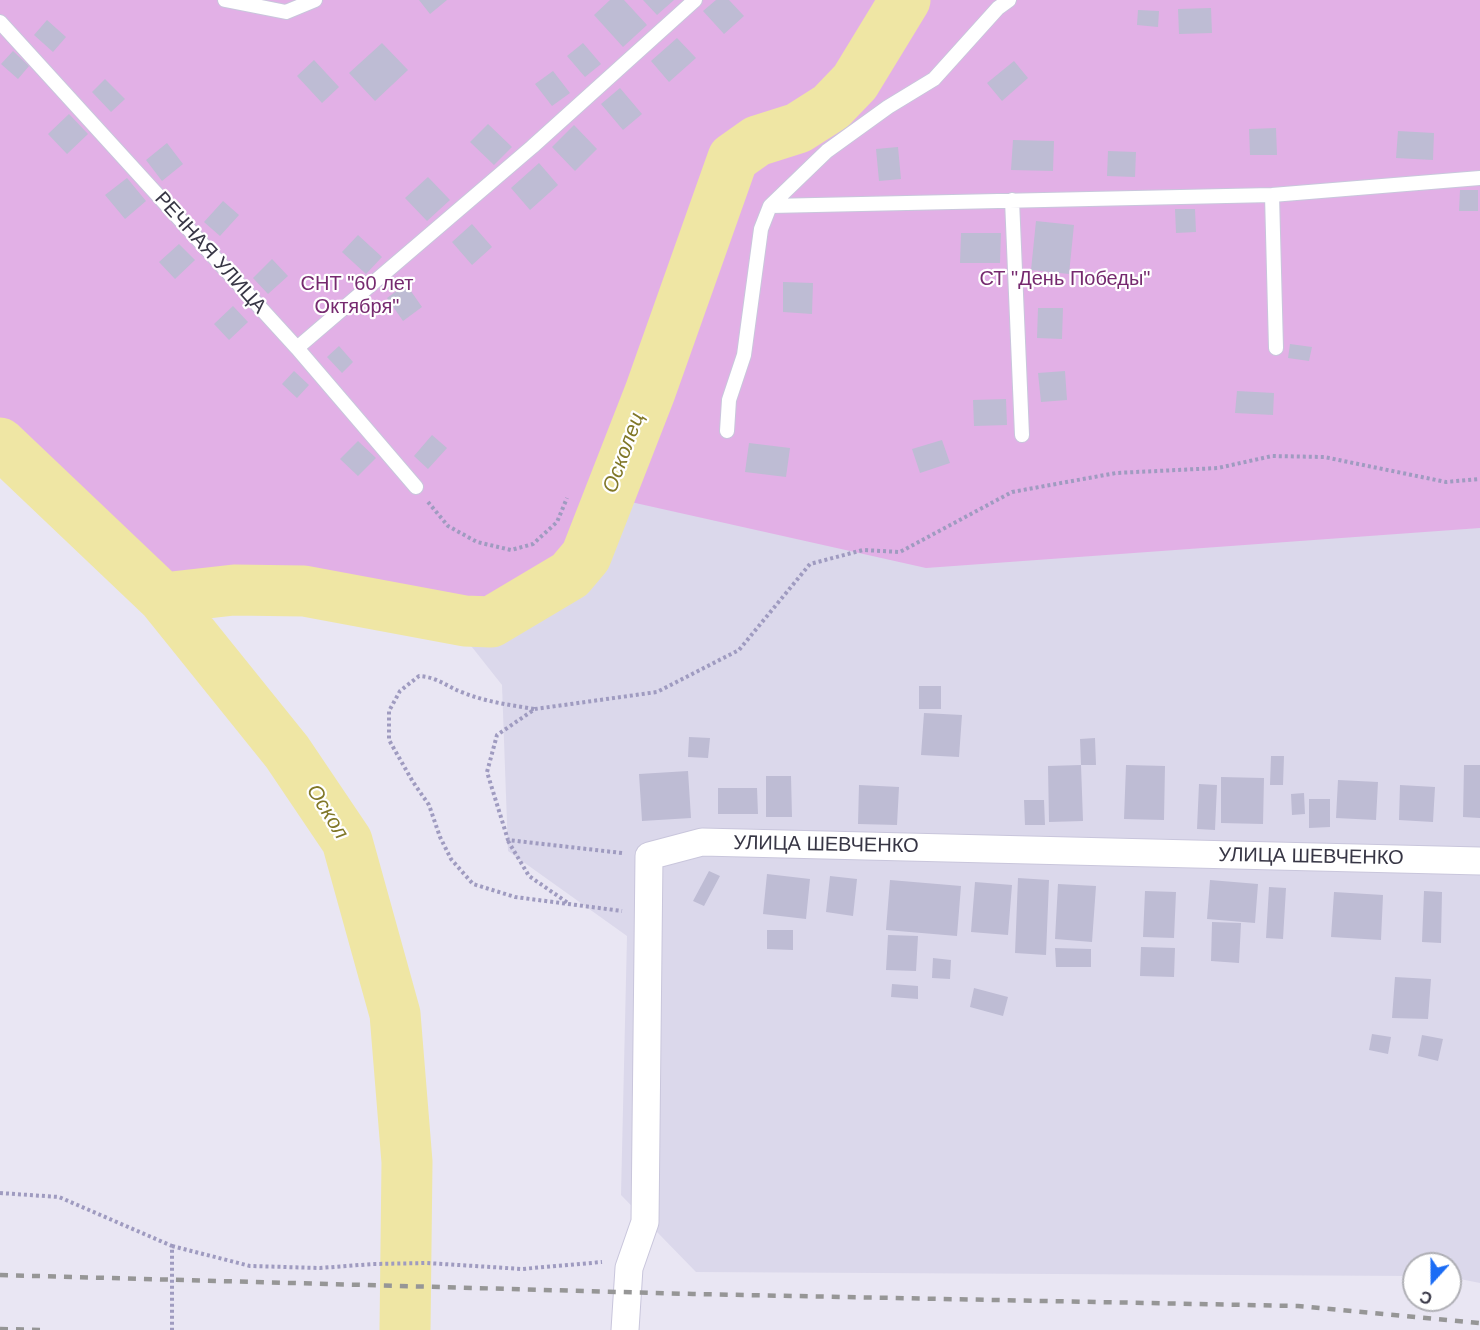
<!DOCTYPE html>
<html>
<head>
<meta charset="utf-8">
<style>
  body { margin:0 }
  #map { position:relative; width:1480px; height:1330px; overflow:hidden; background:#e9e6f3; font-family:Arial,sans-serif }
  canvas { display:block }
  .north { position:absolute; left:1402px; top:1252px; width:60px; height:60px; box-sizing:border-box; background:#fff; border:2px solid #afafb5; border-radius:50%; rotate:201deg; font-size:16px; font-weight:700; line-height:24px; text-align:center; color:#373645 }
  .north::after { content:''; display:block; margin:auto; width:21px; height:27px; background:#1b6cf5; clip-path:polygon(50% 0,100% 100%,50% 72%,0 100%) }
</style>
</head>
<body>
<div id="map">
<canvas width="1480" height="1330"></canvas>
<div class="north">С</div>
</div>
<script>
const c = document.querySelector('canvas').getContext('2d');
c.lineJoin = 'round';
function fillPath(path, color) { c.fillStyle = color; c.fill(path, 'evenodd'); }
function stroke(path, color, width, dash) { c.strokeStyle = color; c.lineWidth = width; c.lineCap = dash ? 'butt' : 'round'; c.setLineDash(dash || []); c.stroke(path); }
function label(font, color, halo, rows, align = 'center') {
  c.font = font + ' Arial,sans-serif'; c.lineWidth = 4.5; c.setLineDash([]); c.textBaseline = 'middle'; c.strokeStyle = halo; c.fillStyle = color; for (const [text, x, y, turn = 0] of rows) {
    c.save(); c.translate(x, y); c.rotate((+turn || 0) * Math.PI / 180); c.textAlign = isNaN(turn) ? turn : align; if (halo) c.strokeText(text, 0, 0); c.fillText(text, 0, 0); c.restore();
  }
}
fillPath(new Path2D(`
  M 0,0 L 1480,0 L 1480,1283 L 1450,1277 L 1450,1264 L 1414,1264 L 1414,1276 L 696,1272 L 621,1195 L 627,936 L 508,851 L 502,685 L 381,532 Z`), '#dbd8eb');
fillPath(new Path2D(`
  M 0,0 L 893,0 L 845,78 L 795,121 L 728,150 L 582,553 L 546,583 L 491,615 L 466,613 L 304,586 L 267,582 L 232,583 L 169,591 L 0,432 Z
  M 912,0 L 1480,0 L 1480,528 L 926,568 L 613,498 L 738,161 L 758,146 L 780,139 L 828,118 L 859,88 Z`), '#e2b0e6');
stroke(new Path2D(`
  M 0,443 L 163,598 L 287,752 L 347,841 L 395,1014 L 407,1162 L 405,1330
  M 163,598 L 234,590 L 304,591 L 465,621 L 491,622 L 570,575 L 586,556 L 650,392 L 733,158 L 757,141 L 798,128 L 831,107 L 855,82 L 905,0`), '#efe6a4', 51);
fillPath(new Path2D(`
  M 419,0 L 447,0 L 430,14 Z
  M 610,0 L 624,0 L 647,25 L 623,47 L 594,15 Z
  M 643,0 L 674,0 L 657,15 Z
  M 716,0 L 729,0 L 744,16 L 724,34 L 703,11 Z
  M 1211,8 L 1212,33 L 1179,34 L 1178,9 Z
  M 1138,10 L 1159,11 L 1158,27 L 1137,25 Z
  M 47,20 L 66,37 L 53,52 L 34,35 Z
  M 677,38 L 696,58 L 669,82 L 651,61 Z
  M 382,43 L 408,70 L 375,101 L 349,73 Z
  M 583,43 L 601,64 L 585,77 L 567,56 Z
  M 13,51 L 29,66 L 18,79 L 1,64 Z
  M 314,60 L 339,87 L 322,103 L 297,76 Z
  M 1014,61 L 1028,78 L 1002,101 L 987,83 Z
  M 553,71 L 570,93 L 552,106 L 535,84 Z
  M 105,79 L 125,99 L 111,112 L 92,92 Z
  M 620,88 L 642,114 L 623,130 L 601,104 Z
  M 69,114 L 88,134 L 67,154 L 48,134 Z
  M 488,124 L 512,147 L 494,165 L 470,142 Z
  M 574,125 L 597,149 L 575,171 L 552,147 Z
  M 1276,128 L 1277,155 L 1250,155 L 1249,129 Z
  M 1398,131 L 1434,133 L 1433,160 L 1396,158 Z
  M 1013,140 L 1054,141 L 1053,171 L 1011,170 Z
  M 167,143 L 183,164 L 162,181 L 146,160 Z
  M 898,147 L 901,179 L 879,181 L 876,149 Z
  M 1108,151 L 1136,152 L 1135,177 L 1107,176 Z
  M 539,163 L 558,185 L 530,210 L 511,188 Z
  M 428,177 L 450,200 L 427,221 L 405,198 Z
  M 127,178 L 146,201 L 125,219 L 105,195 Z
  M 1460,190 L 1478,190 L 1478,211 L 1459,211 Z
  M 223,201 L 239,215 L 220,236 L 204,222 Z
  M 1175,209 L 1195,209 L 1196,232 L 1176,233 Z
  M 1036,221 L 1074,225 L 1069,274 L 1031,270 Z
  M 472,224 L 492,247 L 472,265 L 452,242 Z
  M 961,233 L 1001,233 L 1000,263 L 960,263 Z
  M 358,235 L 382,257 L 366,274 L 342,252 Z
  M 179,244 L 195,260 L 175,279 L 159,262 Z
  M 272,259 L 288,276 L 268,294 L 253,278 Z
  M 783,282 L 813,283 L 812,314 L 783,312 Z
  M 406,284 L 422,307 L 403,321 L 387,298 Z
  M 233,306 L 248,322 L 229,340 L 214,324 Z
  M 1038,308 L 1063,308 L 1062,339 L 1037,338 Z
  M 1290,344 L 1312,347 L 1309,361 L 1288,358 Z
  M 339,346 L 353,362 L 342,373 L 327,357 Z
  M 294,371 L 309,385 L 297,398 L 282,384 Z
  M 1065,371 L 1067,400 L 1041,402 L 1038,373 Z
  M 1237,391 L 1274,393 L 1273,415 L 1235,413 Z
  M 1006,399 L 1007,425 L 974,426 L 973,400 Z
  M 432,435 L 447,448 L 428,469 L 414,456 Z
  M 942,440 L 950,463 L 920,473 L 912,449 Z
  M 358,441 L 376,458 L 358,476 L 340,459 Z
  M 749,443 L 790,448 L 786,477 L 745,472 Z
  M 919,686 L 941,686 L 941,709 L 919,709 Z
  M 924,713 L 962,715 L 959,757 L 921,755 Z
  M 689,737 L 710,738 L 708,758 L 688,757 Z
  M 1095,738 L 1096,765 L 1081,765 L 1080,739 Z
  M 1271,756 L 1284,756 L 1283,785 L 1270,785 Z
  M 1081,765 L 1083,821 L 1049,822 L 1048,766 Z
  M 1126,765 L 1165,766 L 1164,820 L 1124,819 Z
  M 1464,765 L 1480,765 L 1480,818 L 1463,817 Z
  M 688,771 L 691,818 L 642,821 L 639,774 Z
  M 766,776 L 791,776 L 792,817 L 766,817 Z
  M 1221,777 L 1264,778 L 1263,824 L 1221,823 Z
  M 1338,780 L 1378,782 L 1376,820 L 1336,818 Z
  M 1199,784 L 1217,785 L 1215,830 L 1197,829 Z
  M 859,785 L 899,787 L 897,825 L 858,824 Z
  M 1400,785 L 1435,787 L 1433,822 L 1399,820 Z
  M 718,788 L 757,788 L 758,814 L 718,814 Z
  M 1304,793 L 1305,814 L 1292,815 L 1291,794 Z
  M 1309,799 L 1330,799 L 1330,827 L 1309,828 Z
  M 1024,800 L 1044,800 L 1045,825 L 1025,825 Z
  M 709,871 L 720,876 L 704,906 L 693,901 Z
  M 767,874 L 810,879 L 806,919 L 763,914 Z
  M 830,876 L 857,879 L 853,916 L 826,912 Z
  M 1018,878 L 1049,880 L 1046,955 L 1015,953 Z
  M 890,880 L 961,886 L 957,936 L 886,930 Z
  M 1210,880 L 1258,884 L 1255,923 L 1207,919 Z
  M 975,882 L 1012,885 L 1008,935 L 971,932 Z
  M 1058,884 L 1096,886 L 1092,942 L 1055,939 Z
  M 1269,887 L 1286,888 L 1283,939 L 1266,938 Z
  M 1145,891 L 1176,892 L 1174,938 L 1143,937 Z
  M 1424,891 L 1442,892 L 1441,943 L 1422,942 Z
  M 1334,892 L 1383,895 L 1381,940 L 1331,937 Z
  M 1212,922 L 1241,923 L 1239,963 L 1211,961 Z
  M 767,930 L 793,930 L 793,950 L 767,949 Z
  M 888,935 L 918,936 L 916,971 L 886,970 Z
  M 1141,947 L 1175,948 L 1174,977 L 1140,976 Z
  M 1055,948 L 1091,949 L 1091,967 L 1056,967 Z
  M 933,958 L 951,960 L 950,979 L 932,978 Z
  M 1395,977 L 1431,979 L 1428,1019 L 1392,1018 Z
  M 892,984 L 918,986 L 918,999 L 891,997 Z
  M 974,988 L 1008,997 L 1003,1016 L 970,1007 Z
  M 1372,1034 L 1391,1037 L 1388,1054 L 1369,1050 Z
  M 1422,1035 L 1443,1039 L 1438,1061 L 1418,1056 Z`), '#bebcd4');
const service = new Path2D(`
  M 225,0 L 286,12 L 315,0
  M 0,22 L 297,348 L 416,487
  M 1272,195 L 1276,348
  M 1012,200 L 1022,435
  M 770,206 L 1272,195 L 1480,178
  M 297,348 L 532,147 L 695,0
  M 727,431 L 729,400 L 744,355 L 761,229 L 770,206 L 827,151 L 888,107 L 934,79 L 998,8 L 1009,0`);
const minor = new Path2D(`
  M 625,1330 L 629,1268 L 645,1222 L 649,856 L 702,842 L 1480,861`);
stroke(service, '#c9c6dc', 16);
stroke(minor, '#c9c6dc', 29);
stroke(new Path2D(`
  M 428,502 L 448,526 L 477,542 L 511,550 L 533,544 L 557,522 L 567,498
  M 534,709 C 510,705 487,702 464,693 C 447,687 438,677 419,676 L 400,691 L 389,711 L 389,740 L 413,782 L 429,805 L 440,837 L 451,859 L 473,884 L 515,897 L 622,911
  M 508,841 L 529,876 L 568,903
  M 622,853 L 508,840 L 487,772 L 497,735 L 535,709 L 657,692 L 739,650 L 810,564 L 863,550 L 900,552 L 1012,492 L 1116,473 L 1218,468 L 1272,456 L 1324,457 L 1446,482 L 1480,479
  M 0,1193 L 59,1197 L 172,1246 L 172,1330
  M 172,1246 L 250,1266 L 320,1268 L 373,1264 L 427,1263 L 522,1269 L 602,1262`), '#9f9bc0', 4, [3, 3]);
stroke(service, '#fff', 14);
stroke(minor, '#fff', 27);
stroke(new Path2D(`
  M 0,1275 L 693,1294 L 1298,1306 L 1480,1323
  M 0,1329 L 45,1330`), '#969696', 4.5, [8, 8]);
label('20px', '#373645', '#fff', [
  ["РЕЧНАЯ УЛИЦА",210,253,48],
  ["УЛИЦА ШЕВЧЕНКО",826,845,1],
  ["УЛИЦА ШЕВЧЕНКО",1311,857,1]
]);
label('20px', '#762a6f', '#fff', [
  ["СТ \"День Победы\"",1065,279],
  ["СНТ \"60 лет",357,284],
  ["Октября\"",357,307]
]);
label('italic 21px', '#807727', '#fff', [
  ["Осколец",624,453,-70],
  ["Оскол",327,812,58]
]);
</script>
</body>
</html>
